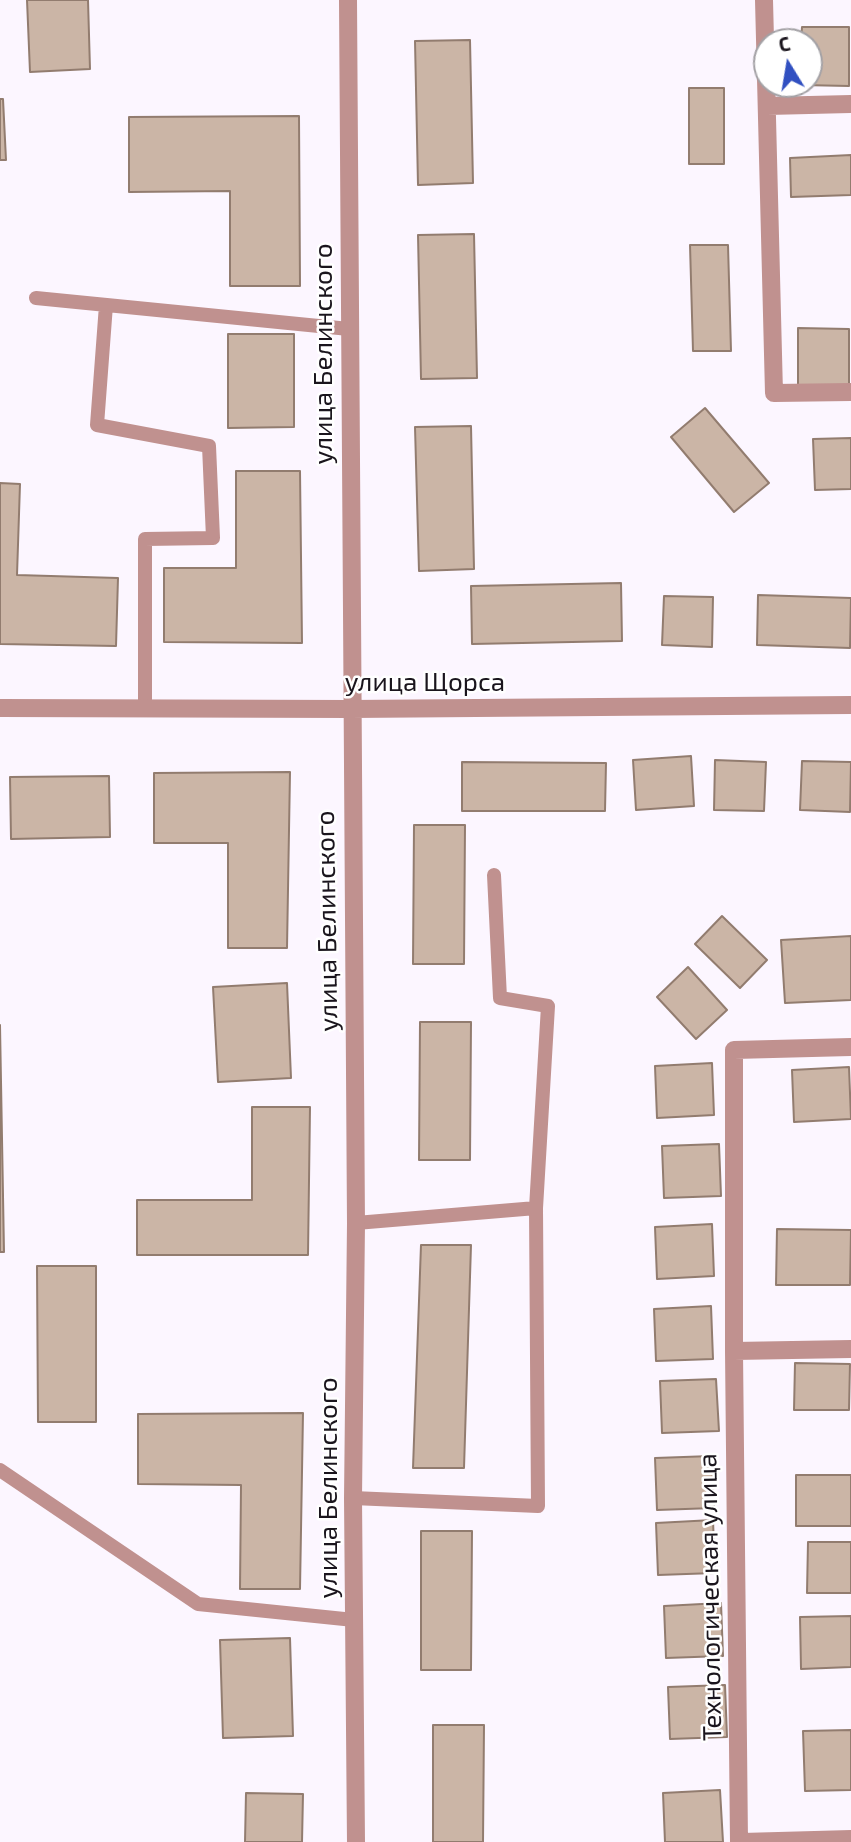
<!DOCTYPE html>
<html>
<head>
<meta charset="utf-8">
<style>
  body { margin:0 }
  #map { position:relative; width:851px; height:1842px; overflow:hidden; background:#fcf6ff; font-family:"Exo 2",sans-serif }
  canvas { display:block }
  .north { position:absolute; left:753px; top:28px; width:70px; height:70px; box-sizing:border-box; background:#fff; border:2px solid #a3a1a5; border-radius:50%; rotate:349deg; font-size:19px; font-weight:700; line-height:28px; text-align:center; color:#1a151d }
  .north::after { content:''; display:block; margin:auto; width:24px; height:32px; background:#3150c1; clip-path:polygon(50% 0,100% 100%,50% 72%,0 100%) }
</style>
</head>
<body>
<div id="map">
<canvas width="851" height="1842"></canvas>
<div class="north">С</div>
</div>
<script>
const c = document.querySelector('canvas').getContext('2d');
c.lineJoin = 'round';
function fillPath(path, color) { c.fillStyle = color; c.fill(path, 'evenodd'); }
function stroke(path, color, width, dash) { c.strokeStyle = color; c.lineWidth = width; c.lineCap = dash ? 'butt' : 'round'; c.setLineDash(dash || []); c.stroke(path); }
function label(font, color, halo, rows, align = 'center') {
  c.font = font + ' "Exo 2",sans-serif'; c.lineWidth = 5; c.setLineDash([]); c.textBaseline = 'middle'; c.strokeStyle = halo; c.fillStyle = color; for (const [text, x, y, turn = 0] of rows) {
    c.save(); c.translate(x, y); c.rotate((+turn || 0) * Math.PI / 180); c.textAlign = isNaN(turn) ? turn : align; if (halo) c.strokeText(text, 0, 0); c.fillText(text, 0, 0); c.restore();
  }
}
const building = new Path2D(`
  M 27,0 L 88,0 L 90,69 L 30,72 Z
  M 802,27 L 849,27 L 849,86 L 801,85 L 809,84 L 809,42 L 801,42 Z
  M 470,40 L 473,183 L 418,185 L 415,41 Z
  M 689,88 L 724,88 L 724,164 L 689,164 Z
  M 0,99 L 3,99 L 6,160 L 0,160 Z
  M 299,116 L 300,286 L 230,286 L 230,191 L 129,192 L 129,117 Z
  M 851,155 L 851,195 L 791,197 L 790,158 Z
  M 474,234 L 477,378 L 421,379 L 418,235 Z
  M 690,245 L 728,245 L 731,351 L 693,351 Z
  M 798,328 L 849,329 L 849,388 L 798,388 Z
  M 228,334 L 294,334 L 294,427 L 228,428 Z
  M 705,408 L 769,483 L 734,512 L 671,437 Z
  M 471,426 L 474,569 L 419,571 L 415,427 Z
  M 851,438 L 851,489 L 815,490 L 813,439 Z
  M 236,471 L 300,471 L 302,643 L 164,642 L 164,568 L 236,568 Z
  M 0,483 L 20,484 L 17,575 L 118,578 L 116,646 L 0,644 Z
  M 621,583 L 622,641 L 472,644 L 471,586 Z
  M 758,595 L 851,598 L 850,648 L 757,645 Z
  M 664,596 L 713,597 L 712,647 L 662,645 Z
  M 691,756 L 694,806 L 636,810 L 633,760 Z
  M 715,760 L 766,762 L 764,811 L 714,810 Z
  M 802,761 L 851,762 L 850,812 L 800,810 Z
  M 462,762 L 606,763 L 605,811 L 462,811 Z
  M 290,772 L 287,948 L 228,948 L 228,843 L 154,843 L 154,773 Z
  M 109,776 L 110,837 L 11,839 L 10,777 Z
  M 414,825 L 465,825 L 464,964 L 413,964 Z
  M 722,916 L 767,960 L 740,988 L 695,944 Z
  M 851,936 L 851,1000 L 785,1003 L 781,940 Z
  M 688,967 L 727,1010 L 696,1039 L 657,997 Z
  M 287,983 L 291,1078 L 218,1082 L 213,987 Z
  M 420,1022 L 471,1022 L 470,1160 L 419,1160 Z
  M 0,1025 L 4,1252 L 0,1252 Z
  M 712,1063 L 714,1115 L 657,1118 L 655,1066 Z
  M 849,1067 L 851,1119 L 794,1122 L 792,1070 Z
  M 252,1107 L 310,1107 L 308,1255 L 137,1255 L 137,1200 L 252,1200 Z
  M 719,1144 L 721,1196 L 664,1198 L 662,1146 Z
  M 712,1224 L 714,1276 L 657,1279 L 655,1227 Z
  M 777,1229 L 851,1230 L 850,1285 L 776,1285 Z
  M 421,1245 L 471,1245 L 464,1468 L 413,1468 Z
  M 37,1266 L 96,1266 L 96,1422 L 38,1422 Z
  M 711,1306 L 713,1359 L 656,1361 L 654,1309 Z
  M 795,1363 L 850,1364 L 849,1410 L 794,1410 Z
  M 716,1379 L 719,1431 L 662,1433 L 660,1381 Z
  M 303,1413 L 300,1589 L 240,1589 L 241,1485 L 138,1484 L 138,1414 Z
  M 712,1456 L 714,1508 L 657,1510 L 655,1458 Z
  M 796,1475 L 851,1475 L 851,1526 L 796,1526 Z
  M 713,1520 L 715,1573 L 658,1575 L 656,1523 Z
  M 421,1531 L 472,1531 L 471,1670 L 421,1670 Z
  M 808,1542 L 851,1542 L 851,1593 L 807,1593 Z
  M 721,1603 L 723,1656 L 666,1658 L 664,1606 Z
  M 851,1616 L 851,1667 L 801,1669 L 800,1617 Z
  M 290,1638 L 293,1736 L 223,1738 L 220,1640 Z
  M 725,1685 L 727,1737 L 670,1739 L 668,1687 Z
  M 433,1725 L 484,1725 L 483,1842 L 433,1842 Z
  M 851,1730 L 851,1790 L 805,1791 L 803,1731 Z
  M 720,1790 L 723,1842 L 665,1842 L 663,1793 Z
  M 246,1793 L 303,1794 L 302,1842 L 245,1842 Z`);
fillPath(building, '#cbb5a6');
stroke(building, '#927c6f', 2);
stroke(new Path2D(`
  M 36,298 L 349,329
  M 106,305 L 97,425 L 209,446 L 213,538 L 145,539 L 145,708
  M 494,875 L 500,998 L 548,1006 L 536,1208
  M 0,1470 L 198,1604 L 354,1620
  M 353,1498 L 538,1506 L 536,1208 L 356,1223`), '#c0918f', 14);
stroke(new Path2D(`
  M 348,0 L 356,1223 L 353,1498 L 356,1842
  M 764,0 L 774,393 L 851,392
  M 767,106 L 851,104
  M 0,708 L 351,709 L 851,705
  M 734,1351 L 851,1349
  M 739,1842 L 734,1351 L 734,1050 L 851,1047
  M 742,1842 L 851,1839`), '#c0918f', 18);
label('26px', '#1a151d', '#fff', [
  ["улица Белинского",323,354,-90],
  ["улица Щорса",425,682],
  ["улица Белинского",327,921,-91],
  ["улица Белинского",328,1488,-90],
  ["Технологическая улица",710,1597,-91]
]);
</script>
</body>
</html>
